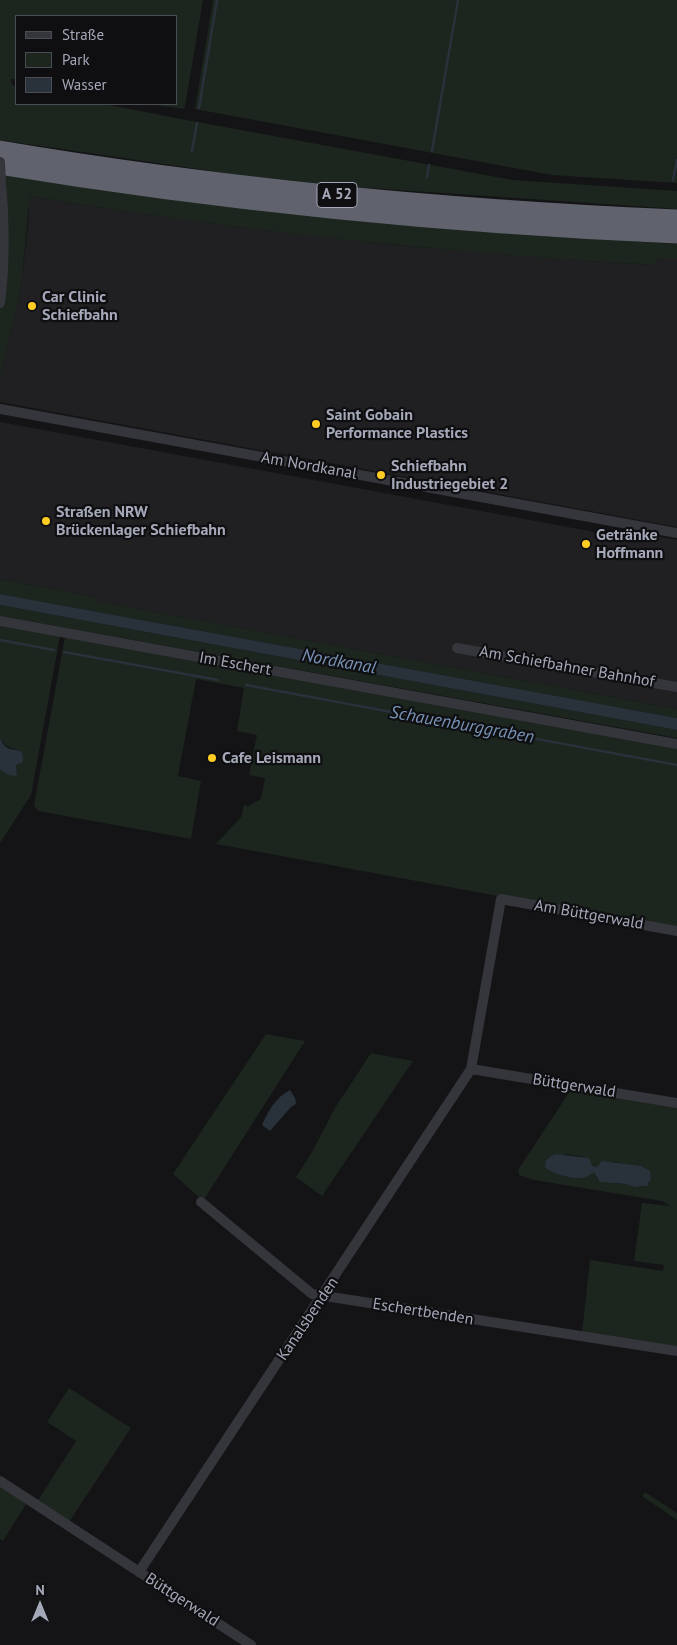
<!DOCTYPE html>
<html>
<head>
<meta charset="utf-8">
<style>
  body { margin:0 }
  #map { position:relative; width:677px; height:1645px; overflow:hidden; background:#141416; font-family:"PT Sans",sans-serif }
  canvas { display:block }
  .legend { position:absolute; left:15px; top:15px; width:162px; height:90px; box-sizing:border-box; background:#0f0f11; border:1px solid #4b4c54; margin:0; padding:6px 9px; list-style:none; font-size:15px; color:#a4a8b8 }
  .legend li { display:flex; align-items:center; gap:10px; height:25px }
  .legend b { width:25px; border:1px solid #4b4c54 }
  .north { position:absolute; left:15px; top:1580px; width:50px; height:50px; -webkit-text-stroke:4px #0f0f11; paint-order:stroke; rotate:0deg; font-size:14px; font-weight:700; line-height:20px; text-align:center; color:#a4a8b8 }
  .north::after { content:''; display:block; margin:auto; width:18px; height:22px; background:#a4a8b8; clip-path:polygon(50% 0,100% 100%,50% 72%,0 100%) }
</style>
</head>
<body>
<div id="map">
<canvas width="677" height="1645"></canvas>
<ul class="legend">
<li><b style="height:6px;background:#35353c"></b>Straße</li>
<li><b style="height:14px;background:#1c251e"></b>Park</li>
<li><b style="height:14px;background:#29313b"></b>Wasser</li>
</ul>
<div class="north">N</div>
</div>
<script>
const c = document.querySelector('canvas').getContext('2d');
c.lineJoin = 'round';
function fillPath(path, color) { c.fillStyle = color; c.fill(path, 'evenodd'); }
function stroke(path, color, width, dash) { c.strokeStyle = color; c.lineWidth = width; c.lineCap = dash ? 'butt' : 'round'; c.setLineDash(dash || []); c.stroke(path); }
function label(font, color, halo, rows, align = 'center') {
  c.font = font + ' "PT Sans",sans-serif'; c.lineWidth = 4.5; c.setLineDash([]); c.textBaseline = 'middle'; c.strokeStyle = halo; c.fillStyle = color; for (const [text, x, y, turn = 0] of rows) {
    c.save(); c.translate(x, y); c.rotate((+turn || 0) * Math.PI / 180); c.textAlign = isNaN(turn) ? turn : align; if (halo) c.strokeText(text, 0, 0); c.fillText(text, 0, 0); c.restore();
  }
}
fillPath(new Path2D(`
  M 29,196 L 104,208 L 233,226 L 396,245 L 603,262 L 656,265 L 657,260 L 664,258 L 677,258 L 677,527 L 0,402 L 0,377 L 21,287 L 29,217 Z
  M 0,422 L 611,535 L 612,528 L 677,540 L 677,709 L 94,601 L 95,597 L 0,579 Z`), '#202023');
fillPath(new Path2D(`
  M 0,0 L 203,0 L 185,107 L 183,109 L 149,104 L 176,104 L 176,16 L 16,16 L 16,79 L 11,79 L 12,85 L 16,86 L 16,104 L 104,104 L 181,119 L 513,180 L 677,191 L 677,209 L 354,187 L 245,176 L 0,140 Z
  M 213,0 L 677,0 L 677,183 L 552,175 L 195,109 Z
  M 0,174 L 339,219 L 476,231 L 677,244 L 677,258 L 664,258 L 657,260 L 656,265 C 447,253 236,231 30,196 L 21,287 L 0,377 Z
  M 0,579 L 95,597 L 95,601 L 677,709 L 677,718 L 0,594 Z
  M 0,605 L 677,730 L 677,738 L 0,616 Z
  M 0,625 L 60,636 L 31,795 L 0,843 L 0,770 L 9,775 L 17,774 L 16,765 L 20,764 L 23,755 C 18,745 9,753 0,738 Z
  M 65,637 L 677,748 L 677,929 L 216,844 L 241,817 L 244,805 L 248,806 L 261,799 L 265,778 L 249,775 L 257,735 L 237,731 L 244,688 L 196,679 L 178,776 L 201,781 L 191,839 L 38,811 L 34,805 Z
  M 266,1034 L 305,1041 L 203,1201 L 173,1174 Z
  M 371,1053 L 413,1061 L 322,1196 L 296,1177 L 311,1154 L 335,1108 Z
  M 572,1088 L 677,1105 L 677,1348 L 582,1333 L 590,1260 L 663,1271 L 664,1265 L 634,1261 L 642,1203 L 670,1206 L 662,1201 L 534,1180 L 519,1175 L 518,1170 ZM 565,1154 L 585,1157 L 595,1167 L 615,1162 L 624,1164 L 650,1183 L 643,1187 L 626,1184 L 618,1184 L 597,1179 L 594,1173 C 590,1174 587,1177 583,1178 C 575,1179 564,1176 557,1172 Z
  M 69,1388 L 131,1428 L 69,1522 L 37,1502 L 76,1441 L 47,1422 Z
  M 0,1485 L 27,1503 L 3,1541 L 0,1539 Z
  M 645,1492 L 677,1513 L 677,1520 L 642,1496 Z`), '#1c251e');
fillPath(new Path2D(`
  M 0,594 L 677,718 L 677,730 L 0,605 Z
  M 0,738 C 2,742 4,746 8,748 C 17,752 26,747 22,763 L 16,765 L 17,775 L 15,776 L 9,775 L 0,770 Z
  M 290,1090 L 295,1098 L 296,1104 L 291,1107 L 270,1131 L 262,1125 C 269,1110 275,1098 290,1090 Z
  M 555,1154 L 589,1158 L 592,1165 L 595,1167 L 598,1166 L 602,1161 L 641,1166 L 650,1171 L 651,1179 L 647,1186 L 635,1187 L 626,1184 L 600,1182 L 594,1173 C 590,1174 588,1177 583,1178 C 575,1180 550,1173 545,1167 L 546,1160 Z`), '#29313b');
stroke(new Path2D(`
  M 199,108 L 217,0
  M 192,151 L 197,123
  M 432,151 L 458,0
  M 427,177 L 429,165
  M 673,180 L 677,160
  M 0,640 L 54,650
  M 64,652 L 218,680
  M 246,685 L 677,765`), '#29313b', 2.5);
stroke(new Path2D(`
  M 0,303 C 5,262 5,225 1,183
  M 0,409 L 677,533
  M 0,621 L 677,744
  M 457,648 L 677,687
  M 471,1069 L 677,1103
  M 201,1202 L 312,1294 L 677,1351
  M 0,1481 L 251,1645
  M 139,1572 L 471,1069 L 501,899 L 677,931`), '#35353c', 10);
stroke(new Path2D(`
  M 0,150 C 224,188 450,209 677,219
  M 0,165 C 224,202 450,224 677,234`), '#60626d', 19);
stroke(new Path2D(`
  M 0,162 L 1,183`), '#35353c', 10);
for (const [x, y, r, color] of [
  [32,306,5,"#ffcc23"],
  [316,424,5,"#ffcc23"],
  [381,475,5,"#ffcc23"],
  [46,521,5,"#ffcc23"],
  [586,544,5,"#ffcc23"],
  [212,758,5,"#ffcc23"]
]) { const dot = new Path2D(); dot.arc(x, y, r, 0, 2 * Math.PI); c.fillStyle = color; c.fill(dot); stroke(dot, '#0f0f11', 2); }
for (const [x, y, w] of [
  [337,195,40]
]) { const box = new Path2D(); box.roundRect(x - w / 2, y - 12.5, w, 25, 4); c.fillStyle = '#0f0f11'; c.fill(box); stroke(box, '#a4a8b8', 1); }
label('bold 15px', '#a4a8b8', null, [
  ["A 52",337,195]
]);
label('bold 16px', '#a4a8b8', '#0f0f11', [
  ["Car Clinic",42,297],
  ["Schiefbahn",42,315],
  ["Saint Gobain",326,415],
  ["Performance Plastics",326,433],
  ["Schiefbahn",391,466],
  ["Industriegebiet 2",391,484],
  ["Straßen NRW",56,512],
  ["Brückenlager Schiefbahn",56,530],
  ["Getränke",596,535],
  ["Hoffmann",596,553],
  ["Cafe Leismann",222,758]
], 'left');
label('16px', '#a4a8b8', '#0f0f11', [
  ["Am Nordkanal",309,466,10],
  ["Im Eschert",235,664,10],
  ["Am Schiefbahner Bahnhof",567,667,10],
  ["Am Büttgerwald",589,915,10],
  ["Büttgerwald",574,1086,9],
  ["Eschertbenden",423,1312,9],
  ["Kanalsbenden",308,1319,-56],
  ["Büttgerwald",182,1600,33]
]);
label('italic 18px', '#7893b7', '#0f0f11', [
  ["Nordkanal",339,662,10],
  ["Schauenburggraben",462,725,10]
]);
</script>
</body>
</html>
